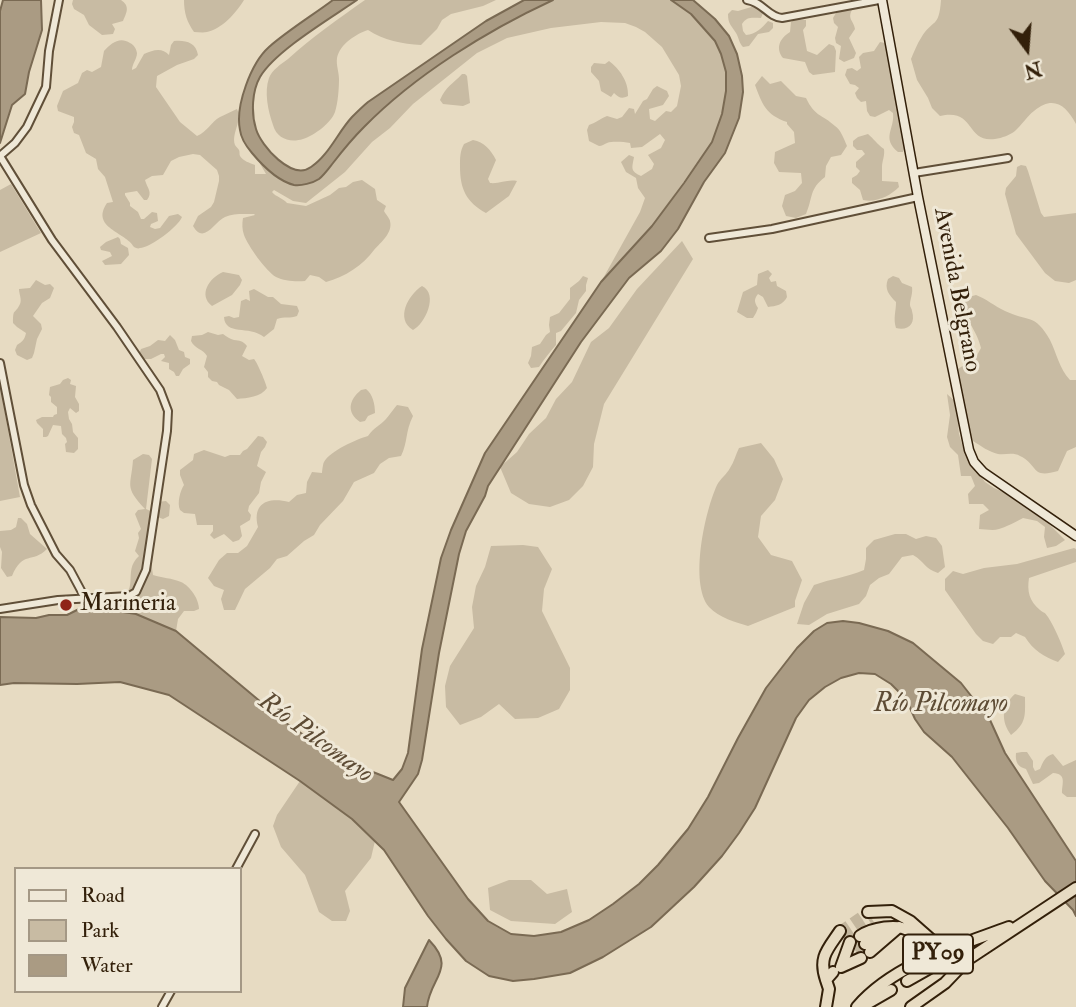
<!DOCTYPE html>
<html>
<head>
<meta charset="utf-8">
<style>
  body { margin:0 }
  #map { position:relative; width:1076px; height:1007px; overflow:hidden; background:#e7dbc2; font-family:"IM FELL Double Pica",serif }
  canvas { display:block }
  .legend { position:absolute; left:14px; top:867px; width:228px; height:126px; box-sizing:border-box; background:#efe8d7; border:2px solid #a49885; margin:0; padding:9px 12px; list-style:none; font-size:21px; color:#33200a }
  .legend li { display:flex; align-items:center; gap:14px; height:35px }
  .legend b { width:35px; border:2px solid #a49885 }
  .north { position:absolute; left:992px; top:14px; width:70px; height:70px; -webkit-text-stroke:5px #efe8d7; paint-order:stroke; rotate:164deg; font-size:19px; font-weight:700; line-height:28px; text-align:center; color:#33200a }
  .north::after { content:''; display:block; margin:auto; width:24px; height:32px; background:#33200a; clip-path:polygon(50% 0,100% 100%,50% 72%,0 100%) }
</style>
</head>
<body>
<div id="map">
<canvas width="1076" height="1007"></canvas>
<ul class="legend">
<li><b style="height:9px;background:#efe8d7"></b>Road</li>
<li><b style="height:19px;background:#c8bba3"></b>Park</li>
<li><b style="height:19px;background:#aa9b83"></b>Water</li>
</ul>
<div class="north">N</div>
</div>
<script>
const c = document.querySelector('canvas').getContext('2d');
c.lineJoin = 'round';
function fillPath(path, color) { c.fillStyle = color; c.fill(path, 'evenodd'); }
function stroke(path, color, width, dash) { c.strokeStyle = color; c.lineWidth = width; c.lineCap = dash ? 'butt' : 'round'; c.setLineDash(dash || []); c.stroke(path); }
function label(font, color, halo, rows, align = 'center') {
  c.font = font + ' "IM FELL Double Pica",serif'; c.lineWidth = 6; c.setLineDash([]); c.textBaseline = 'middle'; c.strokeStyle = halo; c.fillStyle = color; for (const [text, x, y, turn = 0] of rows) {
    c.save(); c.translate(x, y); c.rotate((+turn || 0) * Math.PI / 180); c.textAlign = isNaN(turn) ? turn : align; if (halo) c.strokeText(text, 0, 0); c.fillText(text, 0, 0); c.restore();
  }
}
fillPath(new Path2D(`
  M 73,0 L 121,0 C 130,6 127,12 123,21 L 112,24 L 115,29 L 113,34 L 102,35 L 89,25 L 84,15 L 74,9 L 72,4 Z
  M 184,0 L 244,0 C 236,13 222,29 207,32 C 203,33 198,32 194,32 C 187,22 184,13 184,0 Z
  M 365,0 L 496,0 L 483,6 L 451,14 L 442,20 L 437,29 L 421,45 C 403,44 383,40 368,30 C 356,34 340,44 337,58 C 336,65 339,72 339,79 C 339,88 338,103 335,112 C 331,123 315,135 303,139 C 290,143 277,139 273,125 C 268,111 264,92 269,78 C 272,70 281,64 288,59 C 312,37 338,19 365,0 Z
  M 553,0 L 671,0 L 691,14 L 715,41 L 721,54 L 726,72 L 726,91 L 722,114 L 712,142 L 652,226 L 601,282 L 640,212 L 645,198 L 638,188 L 636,178 L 626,172 L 621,162 L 629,155 L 634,157 C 632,168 630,171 641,176 L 652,169 L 654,164 L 648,155 L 661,148 L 665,140 L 660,134 L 642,147 L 631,148 L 630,143 C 623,142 613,141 607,143 C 604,144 602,146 599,146 L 589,141 L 587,130 L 589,125 C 596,123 601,118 607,116 L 617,119 L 622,117 L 629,108 L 634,109 L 635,114 L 643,101 L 647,99 L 653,89 L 657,86 L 667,91 L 669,96 L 663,105 L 649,109 L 650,119 L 655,121 L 666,111 L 671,112 L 677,106 L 681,86 L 679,75 L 662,47 L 645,32 L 636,27 L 625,23 L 601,22 L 551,28 L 507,38 L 477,53 L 413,104 L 390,128 L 372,142 L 345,172 L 306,203 L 293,201 L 274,190 L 272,192 C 276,197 283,198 287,203 L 306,206 L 330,195 L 339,188 L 346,187 L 353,182 L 362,180 L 375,189 L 377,200 L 386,206 L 384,211 C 385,213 390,219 390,221 C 393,233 381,242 374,250 C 363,265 345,277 326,282 L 319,277 L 310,275 L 305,281 C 296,282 284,281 276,277 C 266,271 248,246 244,235 C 242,229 242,224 243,218 L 255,215 L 254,214 C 245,214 233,213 225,217 C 214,222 204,245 193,226 L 198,216 L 211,207 L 214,202 L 219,181 L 219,176 L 217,170 L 200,155 L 193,154 L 179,157 L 171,161 L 163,175 L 152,176 L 145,180 C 147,188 153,192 147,200 L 144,200 L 137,191 L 125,193 L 125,195 L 130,203 L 130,206 L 138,212 L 141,219 L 144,219 L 152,212 L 157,213 L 158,221 L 151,224 L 150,227 L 155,229 L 160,228 L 169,216 L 178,214 L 182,217 C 178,227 150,248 140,248 C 138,249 136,248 134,247 C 126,232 90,228 107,203 L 113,202 L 105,177 L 98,169 L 96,159 L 86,153 L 79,135 L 74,133 L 72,127 L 74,122 L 74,117 L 58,111 L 57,106 L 63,91 L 78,83 L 82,73 L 87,70 L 92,72 L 101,67 L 104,51 C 111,43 120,36 130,43 C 134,45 136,48 137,53 C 137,59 132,64 132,70 L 136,68 L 144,54 C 153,50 162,47 169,55 L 171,45 L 174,41 C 185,40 196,42 198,55 L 194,59 L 177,65 L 157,76 L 156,87 L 180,122 L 197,136 C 207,132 211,122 220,117 C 226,114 231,112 237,109 C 243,121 231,133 235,145 C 236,147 238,148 239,150 C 240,152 239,154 240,156 C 243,161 250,163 255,165 L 255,174 L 266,174 L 259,162 L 282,180 L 296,185 L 354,137 L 383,107 L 438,66 L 486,34 Z
  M 941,0 L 1076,0 L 1076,124 C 1066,105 1053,95 1034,111 C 1027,116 1022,125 1015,131 C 1010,135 1002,138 995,139 C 965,143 976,108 940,116 L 932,108 L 928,98 L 917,80 L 911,59 C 914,52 917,44 921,38 C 933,18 939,29 941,0 Z
  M 758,5 L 763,8 L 763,13 L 761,18 C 753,18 747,16 742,24 L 743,31 L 746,35 C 756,34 762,28 768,21 L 773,23 L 773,28 L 769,32 L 758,34 L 749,46 L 743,47 C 739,43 739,38 736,33 C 731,25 728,24 728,14 L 732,10 L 738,11 Z
  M 847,10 L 852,10 C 847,19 854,21 855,29 L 849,38 L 856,53 L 854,58 L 844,62 L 839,59 L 841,46 L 836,43 L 835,38 L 838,27 L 834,23 L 833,18 L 836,13 Z
  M 796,19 L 806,20 L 806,26 L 803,30 L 807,51 L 817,55 L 829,44 L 834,46 L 836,51 L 835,72 L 813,75 L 809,72 L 805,62 L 783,58 C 775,48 780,38 790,32 L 791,22 Z
  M 880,42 L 885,43 L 888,48 L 905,147 L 903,152 L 898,152 C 881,138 895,129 893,113 L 889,110 L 875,117 L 870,116 L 867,111 L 866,101 L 861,102 L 857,98 L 855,93 L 859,88 L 855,85 L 850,84 L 845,75 L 847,69 L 852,68 L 857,71 L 861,68 L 859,57 L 863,53 L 874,51 Z
  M 609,61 C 619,68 629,82 628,96 C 622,99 619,98 614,93 L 611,97 L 601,91 L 599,81 L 591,72 L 591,67 L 594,63 L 605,64 Z
  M 462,74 L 465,74 L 467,76 L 470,103 L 463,106 L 443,104 L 440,100 C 446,86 453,84 462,74 Z
  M 762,76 L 770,84 L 781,81 L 796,96 L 806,98 C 815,117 822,114 835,126 C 841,130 844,139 847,146 L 841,155 L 831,157 L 826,166 L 825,177 C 809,189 813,198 806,214 L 796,218 L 786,216 L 782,206 L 785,195 L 795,191 L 802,183 L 801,173 L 779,172 L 774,163 L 775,152 L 795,143 L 794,132 L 787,124 L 787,122 C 766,115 762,104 755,85 Z
  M 868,134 C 874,139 877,144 884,149 C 885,156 882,161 882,167 C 882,172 882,176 882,181 L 898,182 L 899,187 C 890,196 876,203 863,200 L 860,190 L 852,183 L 852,178 L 857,175 L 860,171 L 856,167 L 856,162 L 865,154 L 862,150 L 857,150 L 853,146 L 853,141 L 858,137 Z
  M 473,140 C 484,142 491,150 496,160 L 488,179 L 490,183 C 500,184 507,179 517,181 L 509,196 L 486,213 C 466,202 460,189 460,166 C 460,158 460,151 464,144 Z
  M 1021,165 L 1026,166 L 1028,171 L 1041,213 L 1044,217 L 1076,213 L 1076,280 L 1069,283 L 1055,281 L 1045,273 L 1016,234 L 1005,194 L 1006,188 L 1016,176 L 1017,167 Z
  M 11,184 L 41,233 L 0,252 L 0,190 Z
  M 118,237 L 120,239 L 121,244 L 128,248 L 129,255 L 121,264 L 105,265 L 102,261 L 112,256 L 110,252 L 101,250 L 100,247 L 106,242 Z
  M 682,241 L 693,259 L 604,404 L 594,444 L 593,467 L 583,486 L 569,500 L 550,507 L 529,504 L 511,493 L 500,467 L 517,452 L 529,434 L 546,418 L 556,399 L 572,382 L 591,342 L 609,328 L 637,289 Z
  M 768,270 L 772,274 L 769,278 L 771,282 L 776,281 L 777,286 L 786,291 L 787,297 C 783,305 776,306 768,307 L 763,297 L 758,294 C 754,299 754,302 758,308 L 756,313 L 753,318 L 747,318 L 737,312 L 743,292 L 757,285 L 758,274 Z
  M 223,272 L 239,275 L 242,280 L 240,285 L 232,295 L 212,306 C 198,295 209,278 223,272 Z
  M 583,276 L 588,278 L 586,285 L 586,291 L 579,300 L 576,313 L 561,331 L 556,333 L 556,345 C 551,351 544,359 539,367 L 531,368 L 528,363 L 531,356 L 532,347 L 540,344 L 546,335 L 550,332 L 549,325 L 550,317 L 559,313 L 570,299 L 570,288 L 579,281 Z
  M 893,276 L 899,278 L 902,283 L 912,287 C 913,294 910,299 910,305 C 910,307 912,309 912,311 C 916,324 908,331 896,328 C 893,318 896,312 896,302 C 889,295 884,289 888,279 Z
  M 36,280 L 45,285 L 50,284 L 54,288 L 50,298 L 42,303 L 33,316 L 41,324 L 42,329 L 37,339 L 34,353 L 32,358 L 27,360 L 17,355 L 15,350 L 17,345 C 22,342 25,339 26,333 L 17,327 L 13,323 C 13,307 15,315 20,304 C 22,299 19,294 19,289 L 30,288 Z
  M 422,286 C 439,294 425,324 413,330 C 395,319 408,295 422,286 Z
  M 254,289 L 268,297 L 273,297 L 281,304 L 297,306 L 299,311 L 297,316 C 290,319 284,316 277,319 L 274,329 L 264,337 C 249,325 225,336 224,317 L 229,316 L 234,318 L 239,317 L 241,301 L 246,299 L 250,301 L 249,291 Z
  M 976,295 C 987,299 994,306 1005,311 C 1028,322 1035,313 1050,340 C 1057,354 1059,368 1070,380 L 1076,380 L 1076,447 L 1067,451 L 1058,471 C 1030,479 1039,465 1020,456 C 1013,452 1006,455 998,454 C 989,452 981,446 973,441 C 965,418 957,394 958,369 L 976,357 L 981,348 C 976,327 963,321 965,298 Z
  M 208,332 L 218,335 L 223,334 C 226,336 230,339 234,340 C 240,341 242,340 247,346 L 242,356 L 249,360 L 254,359 C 257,362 266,383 267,388 C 261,397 247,398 237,399 L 229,390 L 219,385 L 217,382 L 212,381 L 208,377 L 208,372 L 204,367 L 207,356 C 203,349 195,349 191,341 L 192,336 L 202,335 Z
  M 170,335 L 175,340 L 179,350 L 184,352 L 185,357 L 190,359 L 190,364 L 183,369 L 179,376 L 176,376 L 174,372 L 169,369 L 169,363 L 161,361 L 165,357 L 164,354 L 161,354 L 151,359 L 143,359 L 139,354 L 141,349 L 150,346 L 158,340 L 165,341 Z
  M 68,378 L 71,380 L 70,384 L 76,386 L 75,397 L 79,404 L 79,411 L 76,413 L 70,408 L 68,412 L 69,419 L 72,424 L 73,432 L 78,438 L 78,449 L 74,453 L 66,452 L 65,444 L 67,442 L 66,438 L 62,434 L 61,426 L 53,425 L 48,436 L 46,437 L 43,437 L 43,429 L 37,423 L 36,420 L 42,417 L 53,417 L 54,415 L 57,414 L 57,407 L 51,402 L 51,397 L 49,395 L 50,387 L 60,384 L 63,380 Z
  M 0,385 L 20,497 L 0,501 Z
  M 366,389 C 373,394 375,405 375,413 L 368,416 L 365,421 L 360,422 C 346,412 349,400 361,390 Z
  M 947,394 L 956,402 L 959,434 L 965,454 L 974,462 L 978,472 L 985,482 L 994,488 L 1014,497 L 1049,524 L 1065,540 L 1056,546 L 1047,548 L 1044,537 L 1045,527 L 1037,521 L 1023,518 C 1018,521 1004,528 999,529 C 993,531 985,529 979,529 L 980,515 L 989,510 L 983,504 L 969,504 L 968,494 L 975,486 L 971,476 L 961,476 L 958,455 L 950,447 L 947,437 L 950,415 Z
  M 397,405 L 408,407 L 413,416 C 405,432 408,442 401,456 L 389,458 L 380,464 L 374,473 L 354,482 L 343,501 L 320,525 L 314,535 L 304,541 L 287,556 L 277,559 L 270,568 L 245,589 L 235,610 L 224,610 L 221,599 L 224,590 L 214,586 L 208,578 L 219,560 L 227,553 L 238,553 L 247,546 L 258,527 C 252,503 268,497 289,502 L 297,495 L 306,493 L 307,482 L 312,472 L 322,473 C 322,472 323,463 324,462 C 330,451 357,439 368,436 C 374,427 380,426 386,419 C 390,414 393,410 397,405 Z
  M 258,436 L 263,437 L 267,442 L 265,447 L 261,452 L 257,466 L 266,472 L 261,482 L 259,493 L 249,506 L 248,511 L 251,515 L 250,520 L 240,526 L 242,536 L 239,540 L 233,542 L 224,534 L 214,539 L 210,535 L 213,531 L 213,525 L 197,525 L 195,514 L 184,513 L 180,510 C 177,503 180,491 184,485 L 180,475 L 180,470 L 193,460 L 194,454 L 204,450 L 225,457 L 230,455 L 240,455 L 243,451 L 247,449 Z
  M 761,443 L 774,459 L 783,479 L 775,500 L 761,516 L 758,537 L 771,555 L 792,561 L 802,580 L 795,601 L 795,607 L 748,626 C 736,622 719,618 709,607 C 689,583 705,511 717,485 C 720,479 727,474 730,468 C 734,462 736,454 739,448 Z
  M 143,454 L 149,455 L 152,459 L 146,509 L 153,512 L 157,502 L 166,501 L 170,505 L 169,516 L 163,519 L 155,516 L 149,524 L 150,528 L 145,552 L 150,554 L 153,575 C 162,578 172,578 181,582 C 190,586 199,599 199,609 L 194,611 L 184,611 L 178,619 L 176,631 L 136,614 L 97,608 L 81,608 L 84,603 C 94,602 103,605 113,602 C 143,592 121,572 139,556 L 135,551 L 139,538 L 138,533 L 141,529 L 135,514 L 138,510 L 145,509 C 124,486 131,487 133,460 Z
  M 18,518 L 21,518 L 27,524 L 30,534 L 47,549 C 32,564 23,550 12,576 L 7,577 L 1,568 L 2,552 L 0,547 L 0,531 L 11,530 L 16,527 Z
  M 895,534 L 906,534 L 916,539 L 926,536 L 936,538 L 942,546 L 945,567 L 938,573 C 925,569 925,562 913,555 L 902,557 L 889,574 L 879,578 L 870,585 L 866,596 L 859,604 L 827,614 L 809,625 L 797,624 L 804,603 L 814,585 C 831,579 847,577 864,570 L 866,559 L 866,548 L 874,540 Z
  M 523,545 L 538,547 L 552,569 L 544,589 L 542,611 L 570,668 L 570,690 L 559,709 L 538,718 L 515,719 L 499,704 L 481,717 L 460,725 L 446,707 L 445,686 L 450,666 L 474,628 L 472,607 L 476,586 L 485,567 L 491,546 Z
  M 1074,548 L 1076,549 L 1076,562 L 1029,578 C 1027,591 1029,601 1040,610 C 1045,614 1044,611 1048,617 C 1055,628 1061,642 1065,654 L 1058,662 C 1044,657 1033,650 1025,637 L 1016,633 L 1011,637 L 1000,637 L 993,644 L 983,641 L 976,634 L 945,590 L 945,579 L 953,571 L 963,574 L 984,568 L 1017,564 Z
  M 1015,694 L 1025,697 C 1025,715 1027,723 1011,735 C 1001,721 1001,706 1015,694 Z
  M 1022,752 L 1027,752 L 1033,761 L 1033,767 L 1035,771 L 1040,769 C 1043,762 1045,756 1053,754 L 1063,766 L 1076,760 L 1076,797 L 1067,797 L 1062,793 C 1062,783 1067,774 1053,773 L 1039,783 L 1033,784 L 1026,769 C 1018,767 1015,762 1016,753 Z
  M 300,781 L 352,819 L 375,841 L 371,858 L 345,891 L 350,911 L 346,921 L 332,921 L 319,912 L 305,875 L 281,847 L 273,826 L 277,815 Z
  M 509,880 L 531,880 L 547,894 L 567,889 L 572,912 L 555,924 L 511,921 L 490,910 L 488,888 Z`), '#c8bba3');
const water = new Path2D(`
  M 3,0 L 41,0 L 42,30 L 29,72 L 25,94 L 12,105 L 0,143 L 0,11 Z
  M 333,0 L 357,0 C 331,18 275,51 260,77 C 252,91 251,113 256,129 C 261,146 292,181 311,167 C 329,155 338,132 352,117 C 357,112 362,107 368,102 L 486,21 L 524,0 L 553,0 C 488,30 415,75 364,127 C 353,138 343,150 333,163 C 329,168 324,175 319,179 C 313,183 301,186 294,185 C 278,181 262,165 252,153 C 246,146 241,139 240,130 C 235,106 251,63 269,47 C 287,31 313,15 333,0 Z
  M 671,0 L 693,0 L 715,19 L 729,36 L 737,54 L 742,76 L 743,92 L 739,118 L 725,153 L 704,182 L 678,229 L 661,251 L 629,278 L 581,342 L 488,486 L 485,496 L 466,531 L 459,554 L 439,653 L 422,760 L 418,774 L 399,802 L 468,899 L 488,921 L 511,934 L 534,936 L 561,932 L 589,920 L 613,904 L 639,884 L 658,865 L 688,829 L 708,797 L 738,738 L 766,688 L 797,648 L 814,631 L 827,623 L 843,621 L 859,623 L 888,631 L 913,643 L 961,683 L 990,720 L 1005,753 L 1076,861 L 1076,916 L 1073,910 L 1045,881 L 1008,828 L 952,757 L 924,732 L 915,719 L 906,699 L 891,684 L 875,674 L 859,673 L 841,678 L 825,687 L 809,700 L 796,718 L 755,808 L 739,833 L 722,856 L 694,887 L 651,927 L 603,957 L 570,973 L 534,979 L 513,981 L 489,976 L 466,961 L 446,939 L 428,916 L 384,850 L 352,819 L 300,781 L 169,695 L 120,682 L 77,684 L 14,683 L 0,685 L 0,617 L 36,618 L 49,615 L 67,615 L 81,608 L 97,608 L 136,614 L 176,631 L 286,723 L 338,758 L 393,780 L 402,769 L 408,753 L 422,649 L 441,558 L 451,530 L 485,453 L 601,282 L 652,226 L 684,183 L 712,142 L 722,114 L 726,91 L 726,72 L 721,54 L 715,41 L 691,14 Z
  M 429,940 C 457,969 430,977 427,1007 L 403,1007 L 405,988 Z`);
fillPath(water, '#aa9b83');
stroke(water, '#7a6a53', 2);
stroke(new Path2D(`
  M 840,931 L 868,912
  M 844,937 L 872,919
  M 855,950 L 865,944`), '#c3b69d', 10, [10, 5]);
const street = new Path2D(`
  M 747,0 C 763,2 768,17 782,18 L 879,0
  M 0,156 L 15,143 L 27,127 L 46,87 L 49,51 L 59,0
  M 914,173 L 1008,158
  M 709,238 L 772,229 L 918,197
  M 0,363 L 24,485 L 31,505 L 56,554 L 70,570 L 85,598
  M 0,609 L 58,600 L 129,596 L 136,592 L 146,570 L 167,431 L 168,411 L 160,390 L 117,327 L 52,240 L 0,156
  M 236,869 L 255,834
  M 162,1007 L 171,991`);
const secondary = new Path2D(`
  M 882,0 L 918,197 L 969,450 L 974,462 L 983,472 L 1076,536`);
const highway = new Path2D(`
  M 868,912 L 892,911 L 910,921 L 935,943 L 943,945
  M 860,936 C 872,928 897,923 910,931 C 925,939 923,952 944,949
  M 865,944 L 890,931
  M 870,952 L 899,927
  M 841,967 L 850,942
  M 841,967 L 861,958
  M 826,980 C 818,957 828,949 840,931
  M 907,981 L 930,968 L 949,953
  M 863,1006 L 891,990
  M 826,1007 L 829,989 L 826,980 L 833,972
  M 857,1007 C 894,964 958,946 1009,927
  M 911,1007 L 945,983 L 967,960 L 1076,888`);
stroke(street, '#604f38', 10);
stroke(secondary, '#33200a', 11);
stroke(highway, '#33200a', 14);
stroke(street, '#efe8d7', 6);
stroke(secondary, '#efe8d7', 8);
stroke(highway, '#e7dbc2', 10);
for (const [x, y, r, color] of [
  [66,605,7,"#8f2418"]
]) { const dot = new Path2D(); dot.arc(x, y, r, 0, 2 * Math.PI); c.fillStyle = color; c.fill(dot); stroke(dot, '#efe8d7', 2.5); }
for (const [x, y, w] of [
  [938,954,70]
]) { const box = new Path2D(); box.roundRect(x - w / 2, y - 19.5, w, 39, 5); c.fillStyle = '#efe8d7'; c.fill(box); stroke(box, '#33200a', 2); }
label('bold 23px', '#33200a', null, [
  ["PY09",938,954]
]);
label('24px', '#33200a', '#efe8d7', [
  ["Avenida Belgrano",956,290,79]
]);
label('24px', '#33200a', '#efe8d7', [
  ["Marineria",80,605]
], 'left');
label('italic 26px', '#5d4b34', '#efe8d7', [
  ["Río Pilcomayo",941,705],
  ["Río Pilcomayo",315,739,36]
]);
</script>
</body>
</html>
